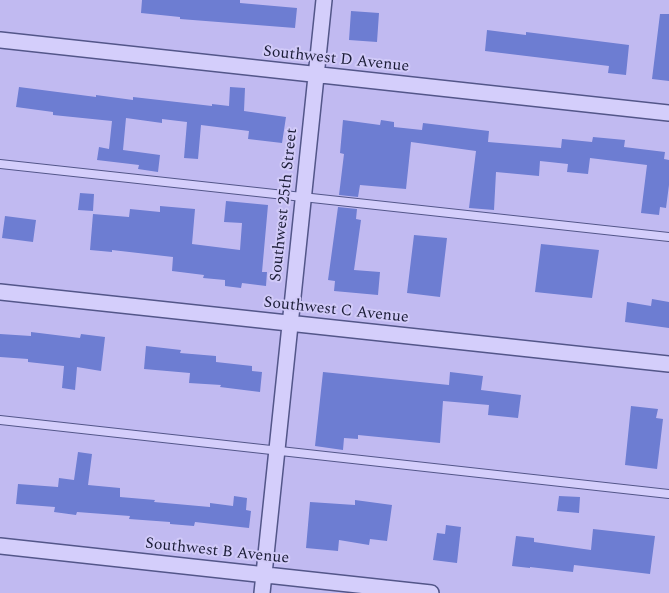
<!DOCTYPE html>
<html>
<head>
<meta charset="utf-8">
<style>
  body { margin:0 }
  canvas { display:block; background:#c1baf1 }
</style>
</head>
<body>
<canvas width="669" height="593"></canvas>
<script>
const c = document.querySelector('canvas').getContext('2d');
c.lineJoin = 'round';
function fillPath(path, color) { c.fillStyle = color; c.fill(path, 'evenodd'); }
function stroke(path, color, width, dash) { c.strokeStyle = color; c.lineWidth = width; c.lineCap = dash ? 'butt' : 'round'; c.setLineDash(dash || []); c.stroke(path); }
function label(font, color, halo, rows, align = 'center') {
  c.font = font + ' Spectral,serif'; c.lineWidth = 4; c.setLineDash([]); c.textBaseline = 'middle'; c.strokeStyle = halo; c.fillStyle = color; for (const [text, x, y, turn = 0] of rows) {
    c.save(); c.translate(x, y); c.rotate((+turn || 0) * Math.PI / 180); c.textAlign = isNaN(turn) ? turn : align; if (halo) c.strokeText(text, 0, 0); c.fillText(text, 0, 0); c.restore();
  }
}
fillPath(new Path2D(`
  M 142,0 L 240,0 L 240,3 L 297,8 L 295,28 L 180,19 L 180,17 L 141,13 Z
  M 351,11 L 379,13 L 377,42 L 349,40 Z
  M 660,14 L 669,14 L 669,81 L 652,79 Z
  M 487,30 L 526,35 L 526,32 L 629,45 L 626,75 L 608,73 L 609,66 L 485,51 Z
  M 19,87 L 96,97 L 96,95 L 133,100 L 133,97 L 212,106 L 212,104 L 229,106 L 230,87 L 245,88 L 244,111 L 286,117 L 282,143 L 248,139 L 249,131 L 201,125 L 198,159 L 184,158 L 187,122 L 162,119 L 162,123 L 126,118 L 123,150 L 160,155 L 158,172 L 138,169 L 139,165 L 97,160 L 99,147 L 109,149 L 112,121 L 53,115 L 53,112 L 16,107 Z
  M 343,120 L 380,125 L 381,120 L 394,122 L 394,127 L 422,130 L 423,123 L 489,131 L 488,142 L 561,148 L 562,139 L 592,142 L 593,137 L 625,140 L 624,147 L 665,152 L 664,159 L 669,160 L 669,185 L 666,208 L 660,207 L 659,215 L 641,213 L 647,165 L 590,158 L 588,174 L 567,172 L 568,164 L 540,161 L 539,176 L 496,172 L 494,210 L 469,208 L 476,151 L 411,142 L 406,189 L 360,185 L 358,197 L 339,195 L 344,154 L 340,153 Z
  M 80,193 L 94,194 L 93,211 L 78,210 Z
  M 226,201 L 268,205 L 262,272 L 267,272 L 266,286 L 242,283 L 241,288 L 225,286 L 225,280 L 203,278 L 204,275 L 172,271 L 173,257 L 112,250 L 112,252 L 90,250 L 93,214 L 129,217 L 130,209 L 160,212 L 160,206 L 195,209 L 192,244 L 240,250 L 242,223 L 224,222 Z
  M 338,207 L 357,209 L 356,219 L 361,220 L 354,270 L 380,272 L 378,295 L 334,291 L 335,281 L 328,280 Z
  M 5,216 L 36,220 L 33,242 L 2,238 Z
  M 414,235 L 447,238 L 440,297 L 407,293 Z
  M 541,244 L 599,250 L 592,298 L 535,292 Z
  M 652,299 L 669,302 L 669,328 L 625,322 L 627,302 L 651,306 Z
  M 31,332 L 80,338 L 81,334 L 105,337 L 101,371 L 77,367 L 75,390 L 62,388 L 64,366 L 28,362 L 28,359 L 0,357 L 0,334 L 31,336 Z
  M 146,346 L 181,350 L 180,353 L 216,356 L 216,362 L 252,366 L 252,371 L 262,372 L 260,392 L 220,387 L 221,385 L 189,383 L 190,373 L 144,369 Z
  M 323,372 L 449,385 L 450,372 L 483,376 L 481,390 L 521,395 L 518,418 L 488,415 L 489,405 L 443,401 L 440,443 L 358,435 L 358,439 L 344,438 L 343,450 L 315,446 Z
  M 631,406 L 658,409 L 656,418 L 663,419 L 657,469 L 625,465 Z
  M 78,452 L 92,454 L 88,485 L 120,488 L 120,497 L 155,500 L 154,502 L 210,507 L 210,503 L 233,506 L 234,496 L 247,498 L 246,510 L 251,511 L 249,528 L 195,522 L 194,526 L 170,524 L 170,522 L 129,519 L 130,516 L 77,512 L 76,515 L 54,512 L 55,507 L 16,504 L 18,484 L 58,487 L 59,478 L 74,480 Z
  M 559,496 L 580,497 L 579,513 L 557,511 Z
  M 355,500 L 392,505 L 387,541 L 370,539 L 369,545 L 339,540 L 338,551 L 306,548 L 310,502 L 355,505 Z
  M 446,525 L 461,527 L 457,563 L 433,560 L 437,533 L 445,534 Z
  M 593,529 L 655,536 L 650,574 L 574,565 L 573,572 L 530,567 L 530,568 L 512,566 L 516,536 L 534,538 L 534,542 L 591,550 Z`), '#6d7dd2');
const lane = new Path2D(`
  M 0,164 L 669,237
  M 0,420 L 669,494`);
const street = new Path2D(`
  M 0,40 L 669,113
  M 0,292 L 669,364
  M 0,546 L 431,593
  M 262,593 L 324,0`);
stroke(lane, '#535689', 10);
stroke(street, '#535689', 18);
stroke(lane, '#d4cefb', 8);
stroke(street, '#d4cefb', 15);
label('16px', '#1a1c36', '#d1caf8', [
  ["Southwest D Avenue",336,60,6],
  ["Southwest 25th Street",285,205,-84],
  ["Southwest C Avenue",336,311,6],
  ["Southwest B Avenue",217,552,6]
]);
</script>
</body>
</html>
